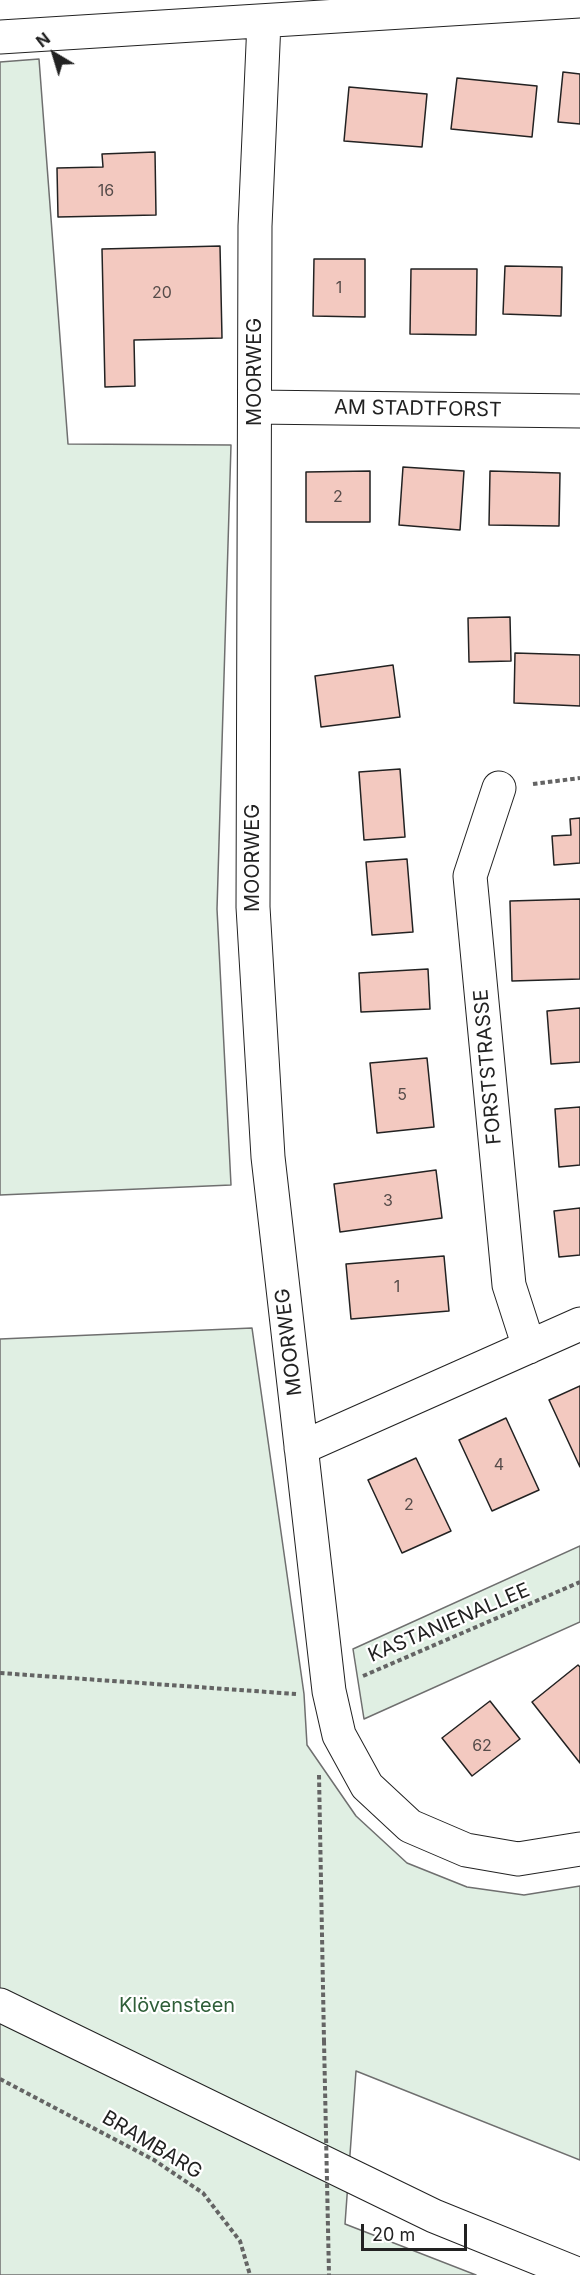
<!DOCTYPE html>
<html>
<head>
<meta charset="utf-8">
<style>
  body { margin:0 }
  #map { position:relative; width:580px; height:2275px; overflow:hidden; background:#fff; font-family:Inter,sans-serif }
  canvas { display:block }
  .north { position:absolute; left:24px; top:24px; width:60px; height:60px; -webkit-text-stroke:4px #fff; paint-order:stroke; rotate:322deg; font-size:16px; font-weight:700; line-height:24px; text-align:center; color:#222 }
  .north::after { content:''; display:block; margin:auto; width:21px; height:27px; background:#222; clip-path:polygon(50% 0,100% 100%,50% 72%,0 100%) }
  .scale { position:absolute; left:361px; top:2224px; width:106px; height:27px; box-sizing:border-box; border:3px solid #222; border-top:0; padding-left:8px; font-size:18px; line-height:21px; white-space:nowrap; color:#222; -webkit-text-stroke:4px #fff; paint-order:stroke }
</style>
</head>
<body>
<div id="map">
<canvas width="580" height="2275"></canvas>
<div class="north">N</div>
<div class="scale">20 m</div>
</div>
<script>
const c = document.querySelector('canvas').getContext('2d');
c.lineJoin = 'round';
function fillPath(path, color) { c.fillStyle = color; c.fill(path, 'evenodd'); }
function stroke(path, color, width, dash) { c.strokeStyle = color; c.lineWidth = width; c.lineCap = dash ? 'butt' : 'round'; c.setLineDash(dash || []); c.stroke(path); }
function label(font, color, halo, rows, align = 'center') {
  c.font = font + ' Inter,sans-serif'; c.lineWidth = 4.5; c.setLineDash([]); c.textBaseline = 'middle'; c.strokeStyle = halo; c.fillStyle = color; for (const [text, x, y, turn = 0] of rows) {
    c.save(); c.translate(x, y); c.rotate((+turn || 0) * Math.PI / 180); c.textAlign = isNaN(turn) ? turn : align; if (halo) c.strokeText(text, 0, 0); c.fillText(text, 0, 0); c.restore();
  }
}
const green = new Path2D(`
  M 39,59 L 68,444 L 231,445 L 217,909 L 231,1185 L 0,1195 L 0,62 Z
  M 252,1328 L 304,1694 L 307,1745 L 356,1816 L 407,1863 L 467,1887 L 524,1895 L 580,1886 L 580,2160 L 356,2071 L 345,2224 L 476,2275 L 0,2275 L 0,1339 Z
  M 580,1546 L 580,1622 L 364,1719 L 353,1649 Z`);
fillPath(green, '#e0efe3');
stroke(green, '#6f6f6f', 1.5);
const building = new Path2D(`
  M 563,72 L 580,74 L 580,124 L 558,122 Z
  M 457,78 L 537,86 L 532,137 L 451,129 Z
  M 349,87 L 427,94 L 422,147 L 344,141 Z
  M 155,152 L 156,215 L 58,217 L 57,168 L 103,167 L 102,154 Z
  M 220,246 L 222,338 L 134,340 L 135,386 L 105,387 L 102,249 Z
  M 314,259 L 365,259 L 365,317 L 313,316 Z
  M 505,266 L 562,267 L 561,316 L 503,314 Z
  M 411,269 L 477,269 L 476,335 L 410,334 Z
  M 403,467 L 464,471 L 460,530 L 399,525 Z
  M 370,471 L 370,522 L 306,522 L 306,472 Z
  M 490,471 L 560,473 L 559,526 L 489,525 Z
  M 510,617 L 511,661 L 469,662 L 468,618 Z
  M 515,653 L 580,655 L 580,706 L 514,703 Z
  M 393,665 L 400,717 L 321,727 L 315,676 Z
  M 400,769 L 405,837 L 364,840 L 359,772 Z
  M 580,818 L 580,863 L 554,865 L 552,836 L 571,835 L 570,819 Z
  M 407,859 L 413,932 L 372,935 L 366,862 Z
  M 580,899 L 580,979 L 512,981 L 510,901 Z
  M 428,969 L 430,1009 L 361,1012 L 359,973 Z
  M 580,1008 L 580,1062 L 551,1064 L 547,1011 Z
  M 427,1058 L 434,1127 L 377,1133 L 370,1063 Z
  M 580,1107 L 580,1165 L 559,1167 L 555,1109 Z
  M 436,1170 L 442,1218 L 340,1232 L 334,1184 Z
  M 580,1208 L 580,1255 L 559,1257 L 554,1211 Z
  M 444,1256 L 449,1311 L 351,1319 L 346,1264 Z
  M 580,1386 L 580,1467 L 549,1400 Z
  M 506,1418 L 539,1490 L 492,1511 L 459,1440 Z
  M 416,1458 L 451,1531 L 402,1553 L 368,1480 Z
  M 578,1665 L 580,1667 L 580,1763 L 532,1702 Z
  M 490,1701 L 520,1739 L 472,1776 L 442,1738 Z`);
fillPath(building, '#f3c9c0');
stroke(building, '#222', 1.5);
const minor = new Path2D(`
  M 264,22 L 255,226 L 253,907 L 268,1157 L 329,1691 L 339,1735 L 367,1786 L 410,1826 L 466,1850 L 518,1859 L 580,1849
  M 0,37 L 580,1
  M 255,407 L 580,411
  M 499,788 L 470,876 L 509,1285 L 529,1347
  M 301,1448 L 580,1324`);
const major = new Path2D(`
  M 0,2005 L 434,2216 L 580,2275`);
stroke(minor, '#222', 35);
stroke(major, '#222', 35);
stroke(new Path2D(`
  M 533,784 L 580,778
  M 0,1673 L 296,1694
  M 363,1676 L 580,1582
  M 319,1775 L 324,2041
  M 0,2079 L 154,2160 L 203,2193 L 240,2241 L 250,2275`), '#646464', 4, [4.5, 3]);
stroke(minor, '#fff', 33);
stroke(major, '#fff', 33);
stroke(new Path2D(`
  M 324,2041 L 329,2275`), '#646464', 4, [4.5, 3]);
label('16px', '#564c4a', null, [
  ["16",106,191],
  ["1",339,288],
  ["20",162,293],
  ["2",338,497],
  ["5",402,1095],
  ["3",388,1201],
  ["1",397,1287],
  ["4",499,1465],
  ["2",409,1505],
  ["62",482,1746]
]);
label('20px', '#222', '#fff', [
  ["MOORWEG",255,372,-90],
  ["AM STADTFORST",418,409,1],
  ["MOORWEG",253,858,-90],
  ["FORSTSTRASSE",488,1067,-95],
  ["MOORWEG",289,1342,-97],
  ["KASTANIENALLEE",449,1623,-23],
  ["BRAMBARG",152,2145,31]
]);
label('20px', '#2f5e38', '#fff', [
  ["Klövensteen",177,2006]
]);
</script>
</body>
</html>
